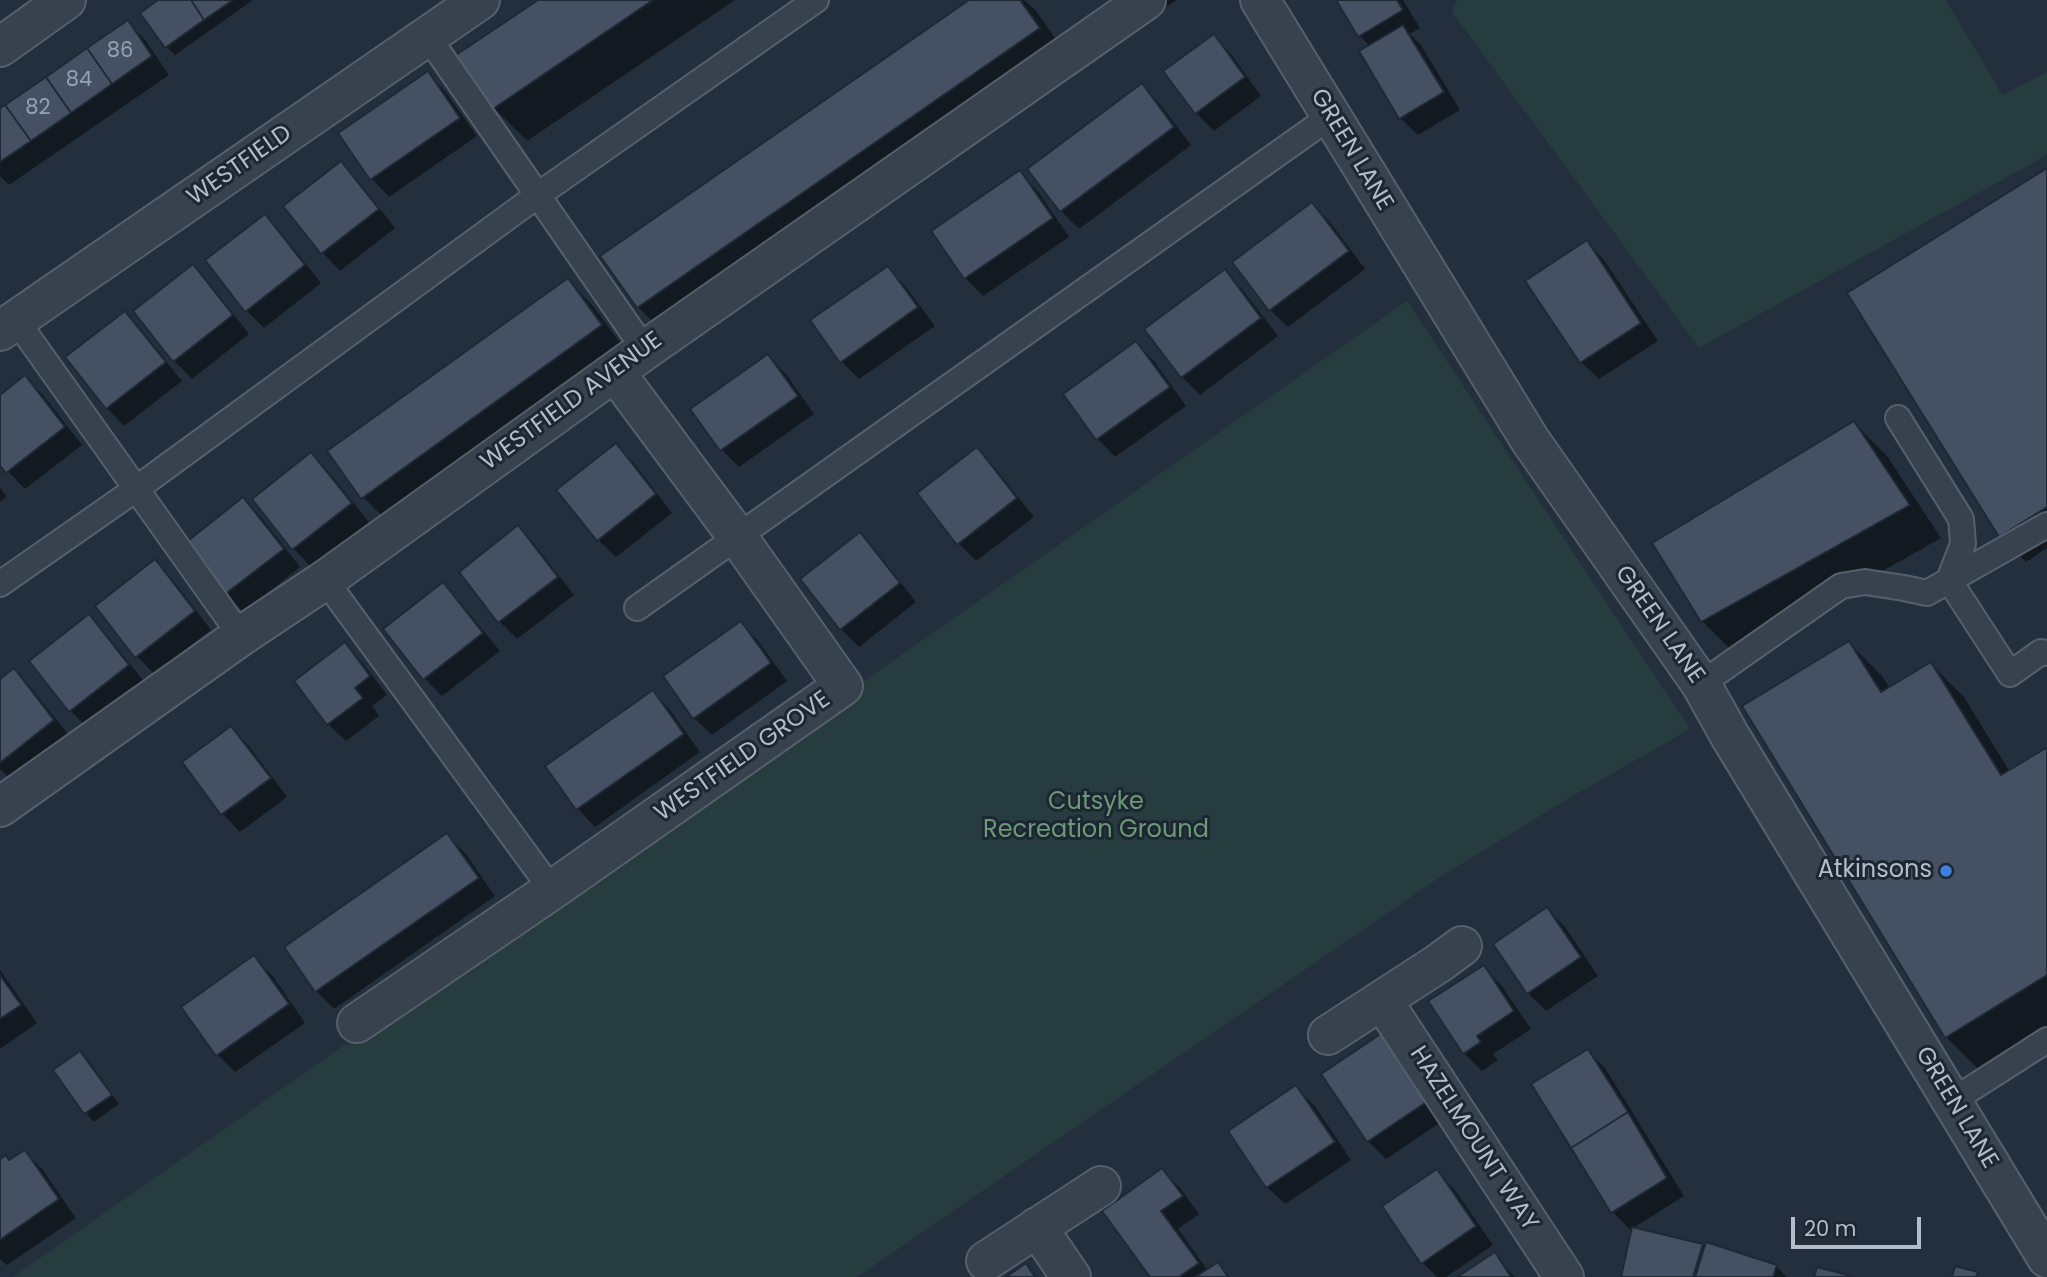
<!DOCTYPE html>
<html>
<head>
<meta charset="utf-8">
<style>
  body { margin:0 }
  #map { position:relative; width:2047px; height:1277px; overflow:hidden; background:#242f3e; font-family:Poppins,sans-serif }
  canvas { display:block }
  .scale { position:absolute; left:1791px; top:1217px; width:130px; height:32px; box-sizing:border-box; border:4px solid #b4bcc9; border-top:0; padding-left:9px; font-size:21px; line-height:24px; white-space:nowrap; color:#b4bcc9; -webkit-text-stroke:5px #1d2633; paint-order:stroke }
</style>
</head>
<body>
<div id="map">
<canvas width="2047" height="1277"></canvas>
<div class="scale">20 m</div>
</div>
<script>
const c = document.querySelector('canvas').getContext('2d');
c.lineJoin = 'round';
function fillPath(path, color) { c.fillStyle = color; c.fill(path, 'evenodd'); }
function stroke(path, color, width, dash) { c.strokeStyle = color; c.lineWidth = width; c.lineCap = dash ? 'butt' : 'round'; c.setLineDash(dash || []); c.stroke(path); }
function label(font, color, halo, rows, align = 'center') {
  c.font = font + ' Poppins,sans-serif'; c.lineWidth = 6; c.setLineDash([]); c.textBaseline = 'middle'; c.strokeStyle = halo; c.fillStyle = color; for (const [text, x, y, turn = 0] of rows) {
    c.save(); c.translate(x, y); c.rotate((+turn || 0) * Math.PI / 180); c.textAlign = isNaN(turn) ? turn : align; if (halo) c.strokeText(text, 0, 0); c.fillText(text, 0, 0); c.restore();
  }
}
fillPath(new Path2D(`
  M 1457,0 L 1946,0 L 2002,95 L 2047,72 L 2047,155 L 1699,348 L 1452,12 Z
  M 1407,301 L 1690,729 L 1566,800 L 1443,875 L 857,1277 L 13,1277 Z`), '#263c3f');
fillPath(new Path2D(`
  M 161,0 L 253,0 L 175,55 L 166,46 Z
  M 541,0 L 735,0 L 527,141 L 494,108 Z
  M 972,0 L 1024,0 L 1036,11 L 1072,62 L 671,340 L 638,307 Z
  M 1134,0 L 1177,0 L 1150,17 Z
  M 1338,0 L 1403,0 L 1420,28 L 1410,34 L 1421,45 L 1460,110 L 1418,135 L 1400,118 L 1370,46 L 1360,36 Z
  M 128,22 L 145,40 L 169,75 L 9,185 L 0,176 L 0,110 Z
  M 1214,36 L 1231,54 L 1261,96 L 1214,131 L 1196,113 Z
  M 428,73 L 445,91 L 477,136 L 389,197 L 372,179 L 340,133 Z
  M 1141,85 L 1159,103 L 1191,145 L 1079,229 L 1061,211 L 1030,169 Z
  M 340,164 L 358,181 L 395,228 L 340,271 L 323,253 L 285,207 Z
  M 2047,170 L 2047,548 L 2026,562 L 2000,536 Z
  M 1019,173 L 1037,190 L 1069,237 L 983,296 L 965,278 Z
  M 1312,204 L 1330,222 L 1365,269 L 1288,327 L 1270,310 Z
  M 265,216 L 282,234 L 321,283 L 264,328 L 247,311 Z
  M 1587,242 L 1604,260 L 1658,341 L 1599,379 L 1581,362 Z
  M 193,266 L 210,284 L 249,334 L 192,379 L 174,361 L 135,311 Z
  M 888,268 L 905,286 L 935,326 L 859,379 L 841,361 Z
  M 1224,271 L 1242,289 L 1278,336 L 1200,395 L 1182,377 Z
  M 567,280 L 593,306 L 627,352 L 389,523 L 363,497 Z
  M 125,313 L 142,331 L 182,381 L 124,426 L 107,408 Z
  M 1136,343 L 1154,361 L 1186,406 L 1115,457 L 1098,439 L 1065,394 Z
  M 768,356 L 786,374 L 814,414 L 739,467 L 722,450 Z
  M 25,377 L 43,395 L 82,445 L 25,489 L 0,463 L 0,397 Z
  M 1854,423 L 1887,456 L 1941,538 L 1735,654 L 1702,621 Z
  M 616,445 L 634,463 L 672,513 L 616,557 L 598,540 Z
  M 976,449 L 994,467 L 1034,517 L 976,561 L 959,544 L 920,494 Z
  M 311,454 L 329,472 L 369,522 L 311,567 L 294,549 L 255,499 Z
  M 0,488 L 7,497 L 0,502 Z
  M 243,500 L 261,517 L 300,567 L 243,612 L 225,594 Z
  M 518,527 L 535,545 L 574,595 L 517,639 L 500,622 L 461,572 Z
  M 860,534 L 877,552 L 916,602 L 859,647 L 841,629 L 802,579 Z
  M 155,562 L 172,579 L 211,630 L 154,674 L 137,656 Z
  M 442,584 L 460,602 L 500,651 L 442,696 L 425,679 Z
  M 88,616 L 106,634 L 146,684 L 88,729 L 71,711 L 32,661 Z
  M 741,623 L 758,641 L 787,681 L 712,735 L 694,718 Z
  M 1849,643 L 1882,676 L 1890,689 L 1931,664 L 1964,697 L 2010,772 L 2047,752 L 2047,1028 L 1979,1070 L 1946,1037 Z
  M 345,645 L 362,662 L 387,695 L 372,706 L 379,716 L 346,741 L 328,724 Z
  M 14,670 L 31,688 L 71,738 L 14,783 L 0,769 L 0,681 Z
  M 653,692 L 670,710 L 700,752 L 595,827 L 578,809 L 547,766 Z
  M 231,728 L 249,746 L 287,797 L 240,832 L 223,814 L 185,763 Z
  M 447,835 L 465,853 L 495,896 L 334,1009 L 316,991 Z
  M 1547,909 L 1565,927 L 1598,976 L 1546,1011 L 1528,993 L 1495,944 Z
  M 254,958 L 272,975 L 305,1023 L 235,1072 L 217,1054 Z
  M 1483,967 L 1501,985 L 1531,1029 L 1493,1054 L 1498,1060 L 1482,1071 L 1464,1053 Z
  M 0,970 L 37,1023 L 0,1049 Z
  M 1381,1035 L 1444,1120 L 1386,1159 L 1368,1141 Z
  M 1587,1051 L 1605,1068 L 1684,1196 L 1630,1230 L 1613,1212 L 1534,1085 Z
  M 80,1053 L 89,1061 L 119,1104 L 94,1122 L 86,1113 L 56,1070 Z
  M 1296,1088 L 1314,1105 L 1351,1160 L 1285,1204 L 1267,1187 Z
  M 25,1152 L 42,1169 L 76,1218 L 7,1265 L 0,1259 L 0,1162 L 10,1162 Z
  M 1162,1170 L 1180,1188 L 1199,1214 L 1178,1229 L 1208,1271 L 1217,1264 L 1230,1277 L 1152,1277 Z
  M 1436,1171 L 1454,1189 L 1493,1245 L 1446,1277 L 1437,1277 L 1423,1263 L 1385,1207 Z
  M 1703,1245 L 1706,1248 L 1776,1266 L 1787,1277 L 1623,1277 Z
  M 1494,1255 L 1515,1277 L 1460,1277 Z`), '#0007');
const building = new Path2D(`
  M 158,0 L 191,0 L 204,20 L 165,48 L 140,13 Z
  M 191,0 L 233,0 L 204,20 Z
  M 538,0 L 653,0 L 493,109 L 456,55 Z
  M 969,0 L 1020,0 L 1040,28 L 637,308 L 600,256 Z
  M 1336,0 L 1397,0 L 1403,10 L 1358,37 Z
  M 128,20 L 152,56 L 112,84 L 87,48 Z
  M 1403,25 L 1444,92 L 1399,119 L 1359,51 Z
  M 1214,34 L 1245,77 L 1195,114 L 1163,71 Z
  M 87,48 L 112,84 L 71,113 L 46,77 Z
  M 428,71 L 460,118 L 370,180 L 338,133 Z
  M 46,77 L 71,113 L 31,141 L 5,105 Z
  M 1142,83 L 1174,127 L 1060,212 L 1027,169 Z
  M 5,105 L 31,141 L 0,162 L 0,108 Z
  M 341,161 L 379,209 L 321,254 L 283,206 Z
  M 2047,168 L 2047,507 L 1999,537 L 1847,293 Z
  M 1020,170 L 1053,218 L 964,279 L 931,231 Z
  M 1312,202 L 1349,251 L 1269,311 L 1232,262 Z
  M 265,214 L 305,265 L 245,312 L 205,260 Z
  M 1587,240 L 1641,323 L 1580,363 L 1525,281 Z
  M 193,264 L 233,315 L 173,362 L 133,311 Z
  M 888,266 L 918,307 L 840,363 L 810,320 Z
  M 1225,269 L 1261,318 L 1181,378 L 1144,329 Z
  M 568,278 L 602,325 L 361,499 L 327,451 Z
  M 125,311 L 166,362 L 106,409 L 65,357 Z
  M 1136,341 L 1170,387 L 1096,440 L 1063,394 Z
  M 768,354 L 798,396 L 720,451 L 690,409 Z
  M 25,375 L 65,427 L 6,473 L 0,466 L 0,395 Z
  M 1854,421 L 1910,505 L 1701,622 L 1652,543 Z
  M 616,443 L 656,494 L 597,541 L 556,490 Z
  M 977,447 L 1017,498 L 957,545 L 917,493 Z
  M 311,452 L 352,503 L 292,550 L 252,499 Z
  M 243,497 L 284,549 L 224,595 L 184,544 Z
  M 518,525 L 558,577 L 498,623 L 459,572 Z
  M 860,532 L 900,583 L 840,630 L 800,579 Z
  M 155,559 L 195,611 L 135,658 L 95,606 Z
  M 443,582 L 483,633 L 423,680 L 383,629 Z
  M 89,614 L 129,665 L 69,712 L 29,661 Z
  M 741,621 L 771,663 L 693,719 L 663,676 Z
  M 1849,641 L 1881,692 L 1931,662 L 2001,775 L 2046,748 L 2047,751 L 2047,975 L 1945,1038 L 1742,706 Z
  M 345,642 L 370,676 L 355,688 L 363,698 L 327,725 L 294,681 Z
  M 14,668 L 54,720 L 0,763 L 0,679 Z
  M 653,690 L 684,734 L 576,810 L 545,766 Z
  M 231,726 L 271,778 L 221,815 L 182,762 Z
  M 447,833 L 479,878 L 315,992 L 284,947 Z
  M 1547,907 L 1581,957 L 1527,994 L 1493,944 Z
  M 254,955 L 289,1004 L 216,1056 L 181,1007 Z
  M 1484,965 L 1514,1011 L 1477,1036 L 1481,1042 L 1463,1054 L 1428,1001 Z
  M 0,975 L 21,1005 L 0,1019 Z
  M 1382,1033 L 1428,1101 L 1367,1142 L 1321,1074 Z
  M 1588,1049 L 1628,1112 L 1571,1148 L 1531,1084 Z
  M 80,1051 L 112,1095 L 84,1114 L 53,1070 Z
  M 1296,1085 L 1335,1142 L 1266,1188 L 1228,1131 Z
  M 1628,1112 L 1667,1178 L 1611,1213 L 1571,1148 Z
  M 25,1150 L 59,1199 L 0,1240 L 0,1159 L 6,1155 L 9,1160 Z
  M 1162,1168 L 1183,1196 L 1161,1211 L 1199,1263 L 1179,1277 L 1150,1277 L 1102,1211 Z
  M 1437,1169 L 1476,1226 L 1421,1264 L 1382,1206 Z
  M 1632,1227 L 1703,1244 L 1693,1277 L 1621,1277 Z
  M 1706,1242 L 1777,1265 L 1773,1277 L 1695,1277 Z
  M 1495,1252 L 1511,1277 L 1457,1277 Z
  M 1218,1262 L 1228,1277 L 1195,1277 Z
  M 1026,1263 L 1035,1277 L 1006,1277 Z
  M 1955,1266 L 1978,1272 L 1976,1277 L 1952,1277 Z
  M 1817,1267 L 1855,1277 L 1814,1277 Z`);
fillPath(building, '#455162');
stroke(building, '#1f2835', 2);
const service = new Path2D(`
  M 428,37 L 645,350
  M 16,320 L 241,636
  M 1898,418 L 1961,519 L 1963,544 L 1949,580 L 2010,674 L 2041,652 L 2047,653
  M 325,580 L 552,890
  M 0,584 L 136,489 L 538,195 L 816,0
  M 637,608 L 1331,116
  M 1701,684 L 1841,586 L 1865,582 L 1904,588 L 1927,593 L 2047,525
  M 1952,1101 L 2047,1040`);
const minor = new Path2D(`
  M 1260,0 L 1530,440 L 1701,684 L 1730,736 L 2047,1258
  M 0,47 L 66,0
  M 0,331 L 480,0
  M 0,807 L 241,636 L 325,580 L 645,350 L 1146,0
  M 1382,1000 L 1564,1277
  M 357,1023 L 552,890 L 843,686 L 737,536 L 615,372
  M 1328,1035 L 1439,963 L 1462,946
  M 1037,1227 L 1071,1277
  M 986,1261 L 1101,1186`);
stroke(service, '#565f6c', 28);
stroke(minor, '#565f6c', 42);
stroke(service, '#38414e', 24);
stroke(minor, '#38414e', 38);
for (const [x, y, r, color] of [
  [1946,871,7,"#3f7fe0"]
]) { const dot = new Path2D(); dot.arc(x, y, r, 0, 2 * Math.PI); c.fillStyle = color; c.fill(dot); stroke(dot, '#1d2633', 2.5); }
label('21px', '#98a1af', null, [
  ["86",120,52],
  ["84",79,81],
  ["82",38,109]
]);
label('24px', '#b4bcc9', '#1d2633', [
  ["GREEN LANE",1351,150,59],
  ["WESTFIELD",240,166,-35],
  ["WESTFIELD AVENUE",572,402,-36],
  ["GREEN LANE",1659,625,55],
  ["WESTFIELD GROVE",743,757,-35],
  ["GREEN LANE",1956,1108,59],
  ["HAZELMOUNT WAY",1473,1139,57]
]);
label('24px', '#6b9a76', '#1d2633', [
  ["Cutsyke",1096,803],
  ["Recreation Ground",1096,831]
]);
label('24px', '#b4bcc9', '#1d2633', [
  ["Atkinsons",1932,871]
], 'right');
</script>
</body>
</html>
